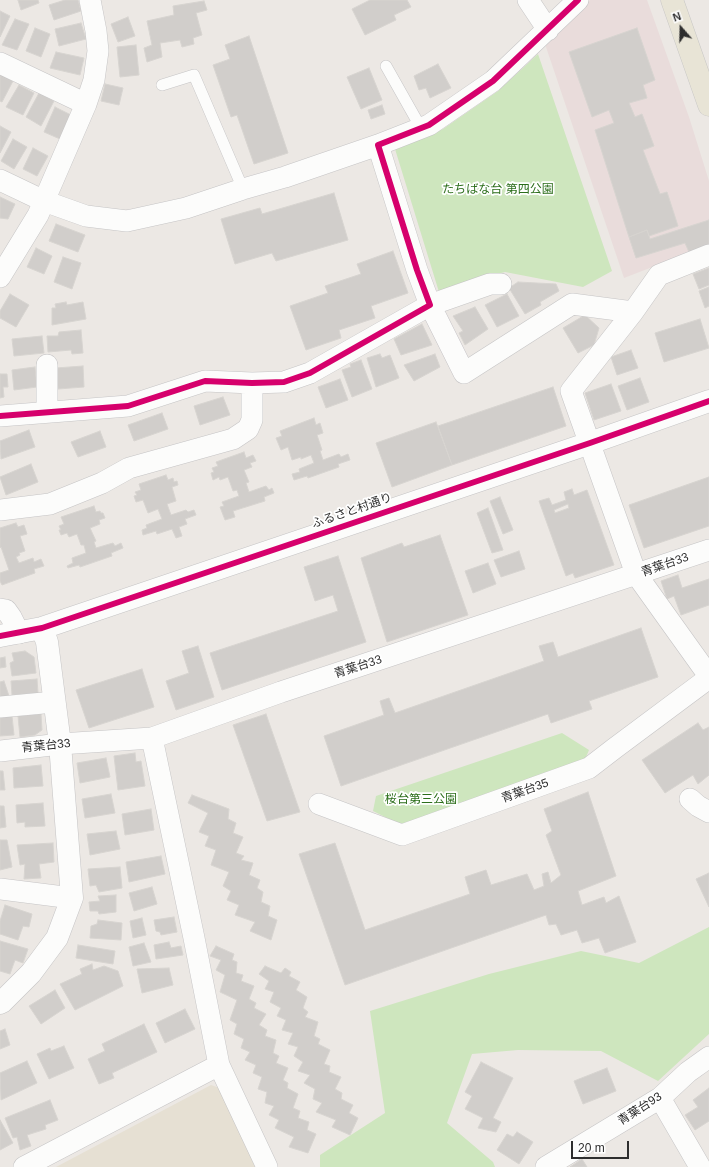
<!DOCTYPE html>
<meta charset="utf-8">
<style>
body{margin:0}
#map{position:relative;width:709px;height:1167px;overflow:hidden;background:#ece8e4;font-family:Arial,sans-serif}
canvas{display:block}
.north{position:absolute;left:661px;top:8px;width:40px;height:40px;-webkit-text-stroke:3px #fff;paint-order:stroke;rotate:340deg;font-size:11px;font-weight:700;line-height:16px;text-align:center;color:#2e2e2e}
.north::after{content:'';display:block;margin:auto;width:14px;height:18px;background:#2e2e2e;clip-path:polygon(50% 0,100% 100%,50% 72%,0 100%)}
.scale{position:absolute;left:571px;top:1141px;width:58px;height:18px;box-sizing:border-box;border:2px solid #2e2e2e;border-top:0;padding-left:5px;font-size:12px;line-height:14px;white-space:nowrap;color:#2e2e2e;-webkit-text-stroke:3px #fff;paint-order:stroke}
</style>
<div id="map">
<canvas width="709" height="1167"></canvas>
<div class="north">N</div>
<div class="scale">20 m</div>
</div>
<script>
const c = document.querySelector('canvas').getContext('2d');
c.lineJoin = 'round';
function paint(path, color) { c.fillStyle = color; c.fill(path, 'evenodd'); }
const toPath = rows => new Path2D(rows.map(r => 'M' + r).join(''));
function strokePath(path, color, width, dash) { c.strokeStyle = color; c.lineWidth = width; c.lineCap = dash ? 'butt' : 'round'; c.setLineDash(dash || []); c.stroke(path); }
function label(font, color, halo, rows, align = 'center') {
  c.font = font + ' Arial,"Noto Sans JP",sans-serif'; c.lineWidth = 3.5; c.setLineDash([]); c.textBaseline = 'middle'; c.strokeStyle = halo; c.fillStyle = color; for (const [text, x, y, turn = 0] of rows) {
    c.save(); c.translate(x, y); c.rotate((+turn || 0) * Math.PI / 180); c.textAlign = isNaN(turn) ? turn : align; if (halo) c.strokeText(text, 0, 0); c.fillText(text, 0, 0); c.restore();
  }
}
const education = toPath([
 [211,1085,220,1088,261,1167,56,1167]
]);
const medical = toPath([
 [590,0,647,0,689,117,709,181,709,245,624,278,545,44]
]);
const green = toPath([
 [538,54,612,271,583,287,505,272,455,285,439,292,395,149,443,129,498,91],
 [562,733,589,750,584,762,403,826,373,811,376,796],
 [709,927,709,1034,658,1081,601,1051,518,1050,472,1054,447,1123,493,1162,495,1167,320,1167,320,1155,385,1113,370,1011,489,974,581,951,639,963]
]);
const building = toPath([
 [18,0,38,0,39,3,21,10,18,0],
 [65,0,78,0,81,11,54,20,49,5,65,0],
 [370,0,407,0,411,7,394,15,396,20,365,35,352,9,370,0],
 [204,1,207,10,196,13,202,35,193,38,194,44,182,47,180,40,160,43,162,57,147,62,144,48,152,45,147,21,174,15,173,6,204,1],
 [0,11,10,16,0,37,0,11],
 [128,17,135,36,118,42,111,24,128,17],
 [15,19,29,24,17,50,2,45,15,19],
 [81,23,86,39,59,46,55,29,81,23],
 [35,28,50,34,41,57,26,51,35,28],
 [637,28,655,80,643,85,647,98,629,103,635,117,642,114,654,146,643,150,660,194,667,192,678,226,649,236,647,230,629,237,595,130,614,123,609,110,592,117,569,52,637,28],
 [249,36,288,153,254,164,237,115,231,117,213,65,230,59,225,45,249,36],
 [136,45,139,75,120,77,117,47,136,45],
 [56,52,84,58,80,75,50,68,56,52],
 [438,64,451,88,430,98,426,88,419,90,414,76,438,64],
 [369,68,382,100,361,109,347,77,369,68],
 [0,74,13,81,2,102,0,101,0,74],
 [105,84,123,88,119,105,101,101,105,84],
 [19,85,34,93,23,115,6,107,19,85],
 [39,93,54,101,41,126,26,117,39,93],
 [382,105,385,114,371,119,368,110,382,105],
 [55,107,71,115,60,139,44,132,55,107],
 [0,126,11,132,0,153,0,126],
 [13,139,27,147,14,169,1,161,13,139],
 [33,148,48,156,37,176,23,169,33,148],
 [334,193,348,240,276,261,272,253,235,264,221,219,260,208,262,214,334,193],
 [0,197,15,204,8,219,0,218,0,197],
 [709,220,709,245,689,252,685,243,636,258,629,237,647,230,650,239,709,220],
 [56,224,85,235,78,252,49,241,56,224],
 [36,248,52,256,44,274,27,267,36,248],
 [393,251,408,293,371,306,375,318,339,330,341,338,306,350,290,306,328,293,325,286,361,274,357,264,393,251],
 [63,257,81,263,72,289,54,282,63,257],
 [709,268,709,285,699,289,693,274,709,268],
 [518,282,556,284,559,291,540,302,541,305,525,314,509,288,518,282],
 [709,287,709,306,705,308,699,291,709,287],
 [10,294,29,305,16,327,0,318,0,311,10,294],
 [507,294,519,316,497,327,485,305,507,294],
 [66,302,67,305,83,302,86,319,52,325,52,308,56,308,55,304,66,302],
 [475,307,488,329,465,345,459,333,463,331,453,316,475,307],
 [585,315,599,328,594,345,578,353,563,328,585,315],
 [700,319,709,348,664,362,655,333,700,319],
 [422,324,432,345,401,355,394,339,422,324],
 [81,330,83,353,72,354,71,350,48,352,47,336,58,336,59,332,81,330],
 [42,336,44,353,14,356,12,339,42,336],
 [631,350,638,368,617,375,611,357,631,350],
 [380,354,382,358,390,355,399,378,376,387,367,358,380,354],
 [435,354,440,367,414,381,404,365,435,354],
 [361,360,372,389,352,397,342,370,351,367,350,364,361,360],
 [83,366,84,387,58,389,56,368,83,366],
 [35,367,37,387,14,390,12,370,35,367],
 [0,374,7,374,8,387,3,387,4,397,0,398,0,374],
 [640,378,649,402,627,410,618,386,640,378],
 [340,379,348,400,326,408,318,387,340,379],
 [611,384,621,411,594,420,585,393,611,384],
 [553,387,566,426,452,465,438,426,553,387],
 [223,397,230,415,200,425,194,406,223,397],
 [162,413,168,429,134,441,128,425,162,413],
 [314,418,316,425,320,423,323,433,317,435,322,450,320,451,323,460,339,454,341,457,348,454,350,460,338,464,339,467,308,478,307,476,294,480,292,474,300,472,299,469,314,463,311,455,301,459,301,457,292,460,288,447,281,450,276,438,282,436,280,431,314,418],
 [436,422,452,465,392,487,376,443,436,422],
 [29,430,35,447,1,459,0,441,29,430],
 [100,431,106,447,78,457,71,442,100,431],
 [244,452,246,458,253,455,256,461,250,463,252,467,244,470,249,482,246,483,249,492,266,486,269,490,272,488,274,493,264,497,265,501,233,511,235,517,225,520,220,507,224,506,222,502,239,496,237,490,233,491,228,477,220,480,219,477,213,480,211,473,214,472,212,468,218,466,216,462,244,452],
 [31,464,38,482,6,495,0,477,31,464],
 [166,475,168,480,173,478,174,482,177,481,178,485,172,487,176,501,167,504,171,515,186,510,188,512,194,510,196,515,185,519,187,524,179,527,182,536,176,538,172,529,157,534,156,531,143,535,142,530,147,528,146,525,162,519,158,509,148,513,143,500,136,502,134,496,137,495,135,492,141,490,139,484,166,475],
 [709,477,709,526,644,548,629,505,709,477],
 [572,489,574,495,587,490,614,565,575,578,573,573,566,576,539,501,549,498,552,505,566,500,564,492,572,489],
 [568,504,569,508,555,513,554,510,568,504],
 [500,497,513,530,503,534,490,501,500,497],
 [94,506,96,512,100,511,101,513,103,513,105,518,99,520,100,524,90,528,96,541,94,542,96,548,113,543,115,546,121,543,123,548,111,553,112,556,80,567,79,565,68,568,67,566,73,563,72,558,86,553,84,545,81,545,77,534,69,537,67,533,61,535,59,530,61,530,59,526,64,524,61,517,94,506],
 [488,508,503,550,492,553,477,513,488,508],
 [16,523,18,527,24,525,27,534,20,536,25,551,19,553,20,555,16,557,19,563,33,558,34,562,41,559,44,566,34,569,35,573,2,585,0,581,0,573,9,570,1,547,0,548,0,528,16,523],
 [440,535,468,615,387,642,361,558,402,543,404,547,440,535],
 [519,551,525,569,501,577,494,560,519,551],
 [338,556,366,642,222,690,210,653,338,611,333,595,315,601,304,567,338,556],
 [488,563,496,584,473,593,465,571,488,563],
 [678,575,682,588,709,579,709,605,681,615,674,596,667,599,661,581,678,575],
 [641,628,658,677,589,701,592,709,551,723,548,714,341,786,324,736,384,715,380,701,389,698,395,713,544,661,539,646,553,642,558,657,641,628],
 [198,646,214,697,176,710,166,681,189,673,182,651,198,646],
 [25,651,34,657,36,673,12,676,10,663,14,661,12,653,25,651],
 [5,657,6,667,0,668,0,658,5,657],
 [142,669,154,707,89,728,76,690,142,669],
 [37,679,38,693,12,695,11,681,37,679],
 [4,681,9,696,0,697,0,682,4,681],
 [41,714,42,730,35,735,20,737,18,716,41,714],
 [266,714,300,812,267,821,233,725,266,714],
 [12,716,14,735,0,736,0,717,12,716],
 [698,723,703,730,709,727,709,775,698,784,693,775,665,793,642,760,698,723],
 [135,753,136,762,141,761,145,786,118,790,114,756,135,753],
 [106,758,110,777,80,783,77,763,106,758],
 [41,765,43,786,14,788,13,768,41,765],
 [0,771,3,771,5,790,0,790,0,771],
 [588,792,616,876,578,891,582,905,604,897,606,903,619,896,636,942,605,953,599,938,582,943,577,930,561,935,556,924,549,925,546,915,345,985,299,854,335,843,365,930,470,894,465,877,486,870,491,885,527,874,534,890,544,886,542,874,548,872,551,883,561,875,546,835,552,831,544,809,588,792],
 [111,794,115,813,85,818,82,799,111,794],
 [192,795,229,809,228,819,236,823,233,833,243,837,236,853,244,856,241,860,253,863,249,875,260,880,257,888,263,892,261,902,270,906,268,916,277,920,271,940,250,931,255,922,235,915,239,905,227,900,231,891,223,886,229,872,211,865,216,850,205,846,209,836,199,832,208,813,188,803,192,795],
 [43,803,45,826,25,827,25,822,17,823,16,805,43,803],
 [0,806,4,806,6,827,0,828,0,806],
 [151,809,154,830,125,835,122,814,151,809],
 [116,831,120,849,90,855,87,834,116,831],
 [0,840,7,840,12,867,0,870,0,840],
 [53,843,54,862,39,864,41,878,24,879,25,864,20,865,17,845,53,843],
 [161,856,165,874,129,882,126,862,161,856],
 [120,867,122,888,99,892,96,885,90,886,88,869,120,867],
 [709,873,709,907,696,879,709,873],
 [152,887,157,904,134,911,129,893,152,887],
 [116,895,116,912,99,914,98,911,90,911,89,902,100,901,98,896,116,895],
 [5,905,32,914,29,927,23,926,18,940,0,934,0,921,5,905],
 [174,917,177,932,161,935,160,932,156,931,154,920,174,917],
 [142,918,146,935,133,938,130,921,142,918],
 [98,920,122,923,121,940,90,938,91,926,97,924,98,920],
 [0,941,28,949,23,963,15,960,10,974,0,971,0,941],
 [169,942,171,948,181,946,183,955,156,959,154,945,169,942],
 [144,943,151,962,133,966,129,947,144,943],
 [78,945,115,951,113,964,76,958,78,945],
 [216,946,234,954,232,960,237,962,236,973,243,975,241,981,254,986,249,999,256,1003,254,1008,266,1014,259,1025,267,1030,265,1036,276,1040,273,1053,279,1056,276,1063,288,1068,283,1080,288,1083,287,1088,298,1094,293,1108,300,1111,298,1118,309,1122,307,1130,316,1134,308,1153,289,1147,294,1137,275,1128,279,1120,269,1115,274,1106,265,1103,267,1092,258,1089,262,1077,253,1073,256,1065,245,1060,250,1052,241,1048,244,1039,234,1034,237,1024,230,1020,237,1000,220,992,225,975,216,970,221,960,210,956,216,946],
 [92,964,93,970,104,966,118,971,123,986,75,1010,60,984,82,974,80,969,92,964],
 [265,966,281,973,285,968,291,972,289,976,300,982,296,990,307,997,303,1008,308,1012,305,1017,318,1022,314,1036,320,1039,318,1044,330,1050,324,1064,330,1066,329,1072,341,1077,335,1089,342,1093,341,1099,353,1105,349,1113,358,1118,350,1135,332,1127,336,1120,316,1112,322,1103,313,1099,315,1089,304,1083,310,1075,298,1071,303,1062,294,1056,298,1047,288,1044,293,1033,282,1030,286,1020,277,1016,281,1008,270,1002,274,992,265,989,269,981,259,974,265,966],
 [169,968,173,985,142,993,137,969,169,968],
 [55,990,65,1008,41,1024,29,1006,55,990],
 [185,1009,195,1029,165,1043,156,1023,185,1009],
 [144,1024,157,1052,112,1073,114,1078,99,1084,88,1059,105,1051,102,1044,144,1024],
 [5,1029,10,1045,0,1049,0,1031,5,1029],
 [64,1046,74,1068,49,1079,37,1054,50,1048,51,1051,64,1046],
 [27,1061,37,1083,1,1100,0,1073,27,1061],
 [481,1062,513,1078,493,1118,501,1122,496,1132,478,1128,483,1118,465,1109,472,1096,465,1092,481,1062],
 [607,1068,616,1091,583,1104,574,1081,607,1068],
 [709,1088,709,1121,695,1130,685,1115,698,1107,693,1100,709,1088],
 [50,1100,58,1120,45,1125,46,1129,27,1135,31,1146,20,1150,17,1137,13,1138,5,1118,50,1100],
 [0,1120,13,1143,0,1150,0,1120],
 [517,1132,533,1142,519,1164,497,1150,507,1134,513,1137,517,1132],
 [582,1159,587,1167,570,1167,582,1159]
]);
const lane = toPath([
 [386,66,421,128],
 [162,85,194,75,243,189]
]);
const street = toPath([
 [528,0,548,30],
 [0,63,86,104],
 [0,180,44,201,86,216,127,221,186,208,243,189,285,177,378,145],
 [0,277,38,215,86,104,94,80,98,51,96,31,90,0],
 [501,284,490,284,430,305,464,373,572,304,633,312,659,275,709,255],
 [633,312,571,391,636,574,709,676],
 [47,365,47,412],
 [0,416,128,406,205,381,252,383,284,382,310,373,430,305,417,270,378,145,429,125,493,81,578,0],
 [0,510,50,504,102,483,129,468,233,439,248,429,252,420,252,383],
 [0,609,6,610,11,617,19,633],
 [0,707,54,702],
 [152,738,194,938,219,1065,267,1167],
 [0,751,60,744,152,738,281,692,709,550],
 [690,799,698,806,709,812],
 [319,804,402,835,589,768,615,748,709,678],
 [0,889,72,898],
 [660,1098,700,1167],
 [24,1167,219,1065],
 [546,1167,660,1098,688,1072,709,1057]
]);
const secondary = toPath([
 [0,636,42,628,590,443,709,401],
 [0,1003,2,1002,31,973,57,938,72,898,60,744,47,642,42,628]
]);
const primary = toPath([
 [672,0,709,105]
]);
const cycleway = toPath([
 [0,416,128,406,205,381,252,383,284,382,310,373,430,305,417,270,378,145,429,125,493,81,578,0],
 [0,636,42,628,590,443,709,401]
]);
const parkNames = [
 ["たちばな台 第四公園",498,190],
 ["桜台第三公園",421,800]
];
const streetNames = [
 ["ふるさと村通り",352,511,-19],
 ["青葉台33",665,565,-19],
 ["青葉台33",358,667,-18],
 ["青葉台33",46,746,-6],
 ["青葉台35",525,791,-20],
 ["青葉台93",640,1109,-33]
];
paint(education, '#e6e0d3');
paint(medical, '#e9dcdb');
paint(green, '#cee6be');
paint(building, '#d1cecb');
strokePath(building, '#d7d4d0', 1);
strokePath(lane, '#c5c4c5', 12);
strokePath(street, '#c5c4c5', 22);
strokePath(secondary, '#c5c4c5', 23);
strokePath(primary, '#c6c5c4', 23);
strokePath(lane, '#fcfcfb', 11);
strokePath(street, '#fcfcfb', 21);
strokePath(secondary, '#fcfcfb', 22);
strokePath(primary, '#e8e4d6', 22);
strokePath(cycleway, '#d6006c', 6);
label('12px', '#2c6e1b', '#fff', parkNames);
label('12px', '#2e2e2e', '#fff', streetNames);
</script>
